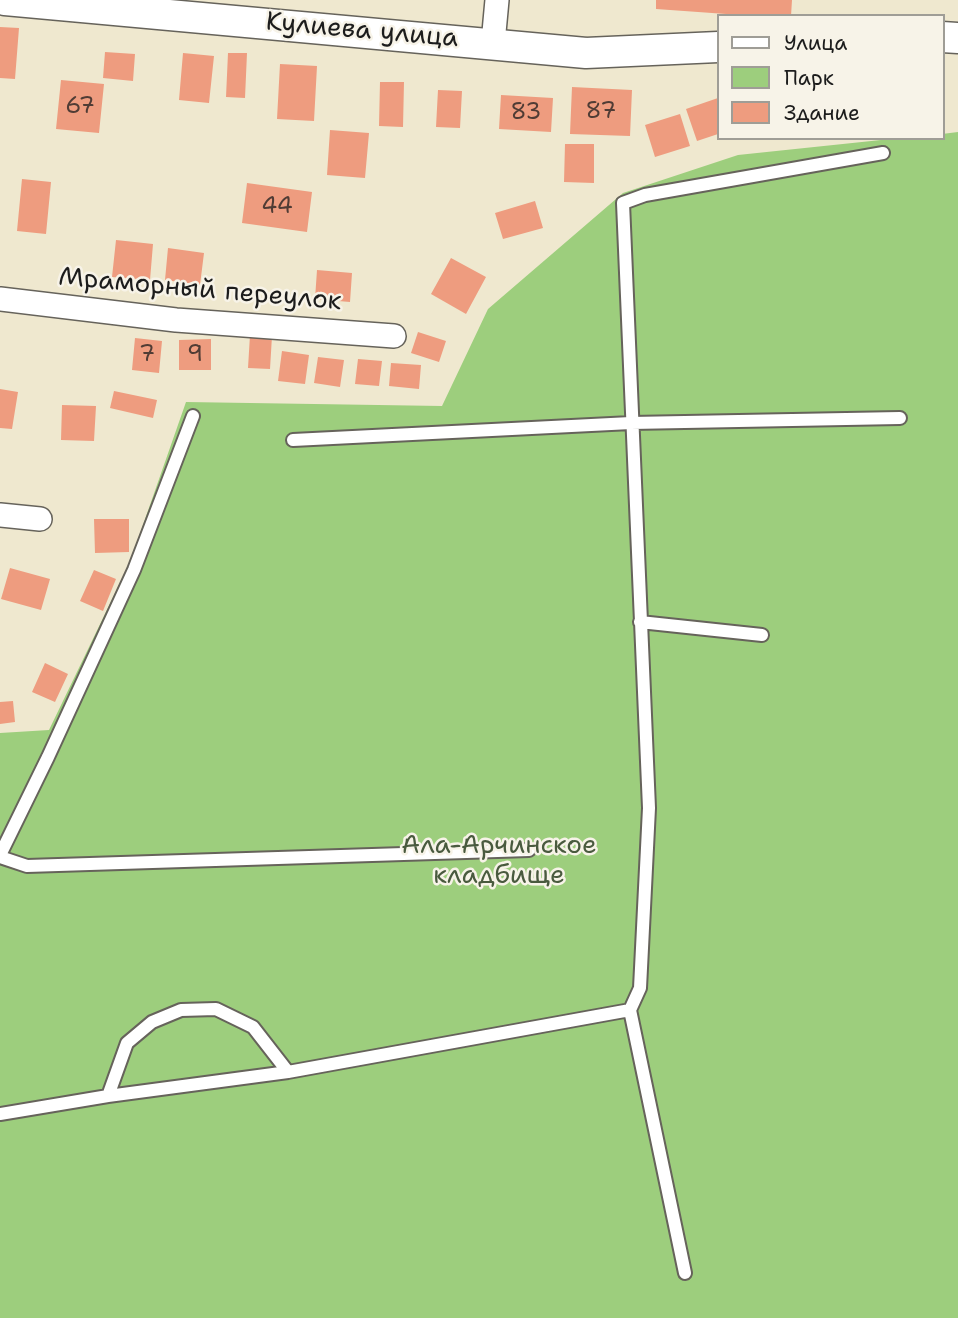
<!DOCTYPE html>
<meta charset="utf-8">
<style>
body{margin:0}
#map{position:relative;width:958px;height:1318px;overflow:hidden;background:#efe8cf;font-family:"Shantell Sans",sans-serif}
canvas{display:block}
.legend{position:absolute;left:717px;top:14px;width:228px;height:126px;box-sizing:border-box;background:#f7f3e8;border:2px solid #9f9d96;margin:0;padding:9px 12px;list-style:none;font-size:21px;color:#1c1c1c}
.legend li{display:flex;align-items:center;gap:14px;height:35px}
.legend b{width:35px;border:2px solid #9f9d96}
</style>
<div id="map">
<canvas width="958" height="1318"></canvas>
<ul class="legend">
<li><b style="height:9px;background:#fff"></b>Улица</li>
<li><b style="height:19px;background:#9dce7d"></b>Парк</li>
<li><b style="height:19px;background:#ee9c7f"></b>Здание</li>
</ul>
</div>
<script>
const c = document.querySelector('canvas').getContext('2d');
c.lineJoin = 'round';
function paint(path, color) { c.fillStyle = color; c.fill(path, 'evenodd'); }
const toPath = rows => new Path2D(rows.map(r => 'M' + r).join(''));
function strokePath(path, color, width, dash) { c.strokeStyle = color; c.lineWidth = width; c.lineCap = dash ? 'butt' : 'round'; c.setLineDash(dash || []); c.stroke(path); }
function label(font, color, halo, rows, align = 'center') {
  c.font = font + ' "Shantell Sans",sans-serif'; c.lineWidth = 5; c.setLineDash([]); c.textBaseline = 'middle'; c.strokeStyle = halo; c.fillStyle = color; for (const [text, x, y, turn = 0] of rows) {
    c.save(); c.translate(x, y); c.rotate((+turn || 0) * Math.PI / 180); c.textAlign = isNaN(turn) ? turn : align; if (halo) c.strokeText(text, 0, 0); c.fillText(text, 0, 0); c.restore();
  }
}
const green = toPath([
 [958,132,958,1318,0,1318,0,733,49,730,130,562,186,402,442,406,488,309,623,193,738,155,900,138,942,138,942,134]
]);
const building = toPath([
 [656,0,792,0,791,16,754,16,656,9],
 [0,27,19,28,15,79,0,78],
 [105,52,135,54,133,81,103,78],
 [183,53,214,56,209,103,179,100],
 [228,53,247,53,245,98,226,97],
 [280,64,317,66,314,121,277,119],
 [61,80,104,84,99,133,56,129],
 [380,82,404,82,403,127,379,126],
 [572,87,632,90,630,136,570,134],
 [438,90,462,91,460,128,436,127],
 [501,95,553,98,551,132,499,129],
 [718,98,718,134,697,141,686,109],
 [680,114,690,146,655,157,645,125],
 [330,130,369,133,365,178,327,175],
 [565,144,594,144,594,183,564,182],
 [22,179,51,182,46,234,17,231],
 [247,183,312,192,307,232,242,223],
 [535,201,543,228,503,239,495,213],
 [116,240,153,244,150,280,112,277],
 [168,248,204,253,200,285,165,280],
 [451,258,486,277,466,314,431,294],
 [317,270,352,273,350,302,315,299],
 [418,332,446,341,439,362,411,353],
 [250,335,272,336,270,369,248,368],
 [135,338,162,341,159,373,132,370],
 [211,339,211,370,179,370,179,340],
 [282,351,309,355,305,384,278,381],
 [318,357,344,360,340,387,314,383],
 [358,359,382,361,379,386,355,384],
 [391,363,421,365,419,389,389,386],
 [0,389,18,392,12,429,0,428],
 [114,391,157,400,153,418,110,408],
 [62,405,96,406,94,441,61,440],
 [94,519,129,519,129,552,95,553],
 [10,568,50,579,41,610,1,599],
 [94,570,116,579,103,611,80,601],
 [45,663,68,674,55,702,32,692],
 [13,701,15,722,0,724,0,702]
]);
const service = toPath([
 [293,440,631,423,900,418],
 [640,622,762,635],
 [0,855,48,757,134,570,193,416],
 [0,857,27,866,529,850],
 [630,1010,685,1273],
 [108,1096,127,1043,152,1022,181,1010,216,1009,253,1027,288,1072],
 [0,1114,108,1096,288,1072,630,1010,640,988,649,808,623,203,645,195,883,153]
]);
const minor = toPath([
 [493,43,497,0],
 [0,299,176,320,394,336],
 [0,515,40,519]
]);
const tertiary = toPath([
 [5,0,586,53,718,47],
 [942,37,958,38]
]);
const numberNames = [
 ["67",80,107],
 ["87",601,112],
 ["83",526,113],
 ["44",277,207],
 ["7",147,355],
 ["9",195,355]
];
const streetNames = [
 ["Кулиева улица",362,31,5],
 ["Мраморный переулок",200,290,5]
];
const parkNames = [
 ["Ала-Арчинское",499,846],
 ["кладбище",499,876]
];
paint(green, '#9dce7d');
paint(building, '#ee9c7f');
strokePath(service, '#66635b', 16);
strokePath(minor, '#66635b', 26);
strokePath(tertiary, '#66635b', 33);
strokePath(service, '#fff', 12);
strokePath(minor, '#fff', 23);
strokePath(tertiary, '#fff', 30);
label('23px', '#503c35', null, numberNames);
label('26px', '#1c1c1c', '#f7f3e8', streetNames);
label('26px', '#495a3e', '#f7f3e8', parkNames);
</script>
